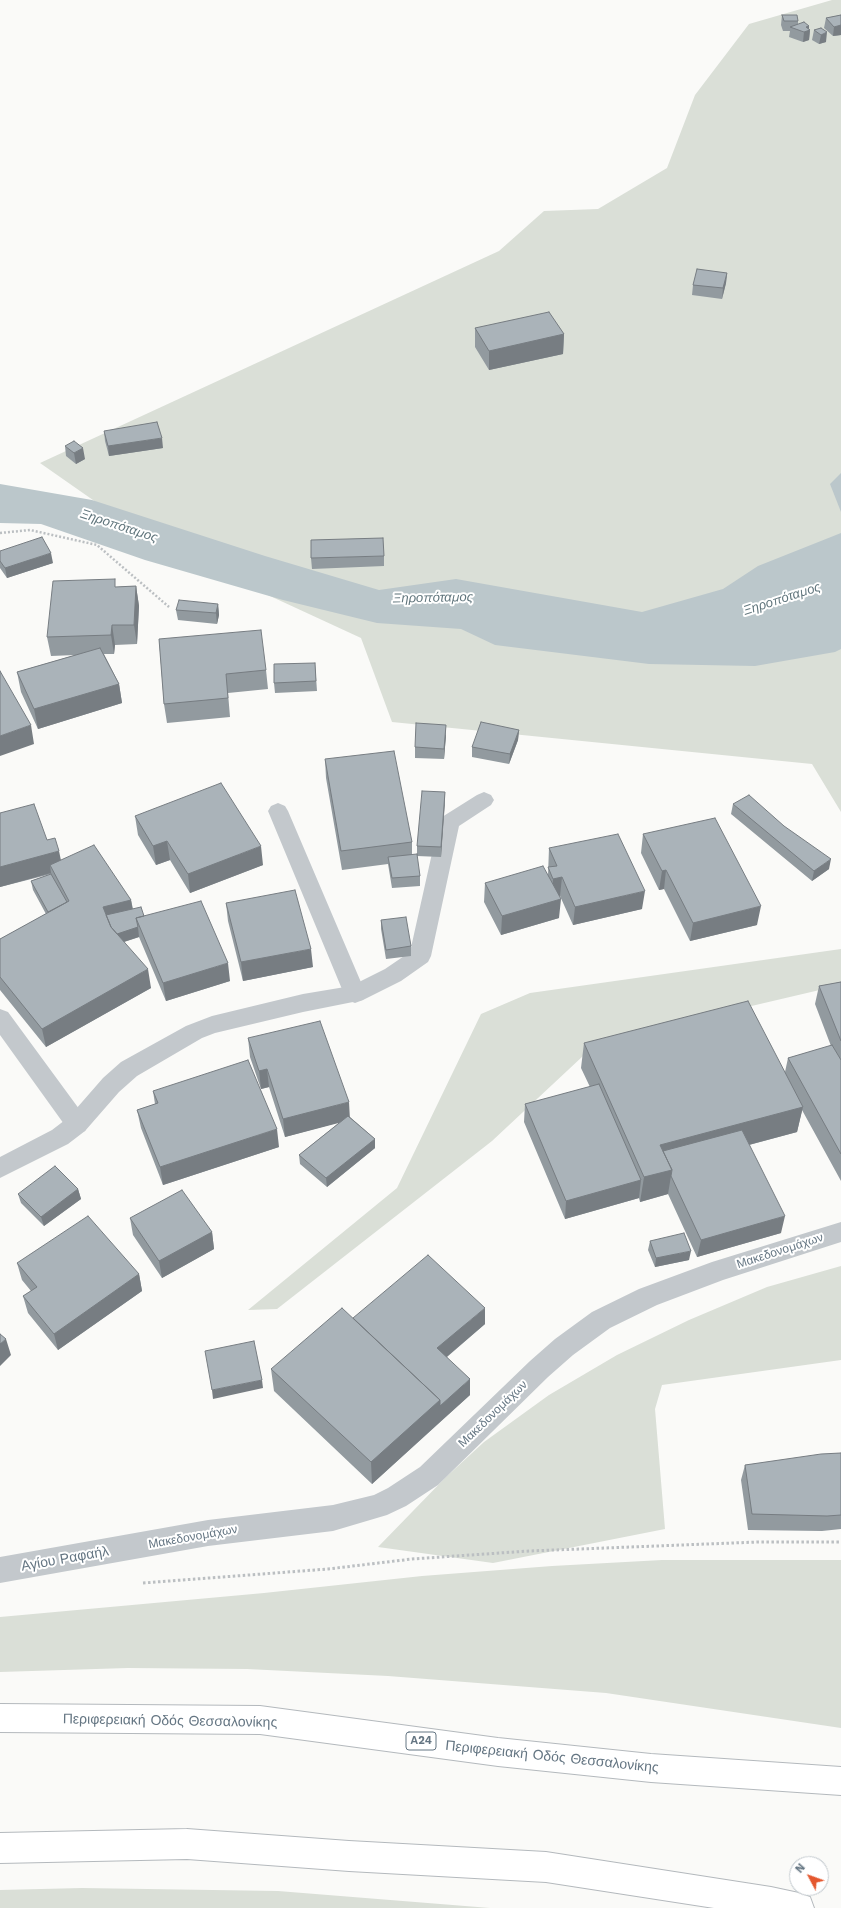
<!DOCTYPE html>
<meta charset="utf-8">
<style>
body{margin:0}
#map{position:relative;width:841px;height:1908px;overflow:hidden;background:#fafaf8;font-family:"Work Sans",sans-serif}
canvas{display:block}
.north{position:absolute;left:789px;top:1856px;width:40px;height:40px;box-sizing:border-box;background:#fff;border:1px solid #c1c8cd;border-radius:50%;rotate:311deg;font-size:11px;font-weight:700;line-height:16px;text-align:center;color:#657683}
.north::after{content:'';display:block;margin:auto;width:14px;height:18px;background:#e4572e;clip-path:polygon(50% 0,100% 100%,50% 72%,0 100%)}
</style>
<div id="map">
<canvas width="841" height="1908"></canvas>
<div class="north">N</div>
</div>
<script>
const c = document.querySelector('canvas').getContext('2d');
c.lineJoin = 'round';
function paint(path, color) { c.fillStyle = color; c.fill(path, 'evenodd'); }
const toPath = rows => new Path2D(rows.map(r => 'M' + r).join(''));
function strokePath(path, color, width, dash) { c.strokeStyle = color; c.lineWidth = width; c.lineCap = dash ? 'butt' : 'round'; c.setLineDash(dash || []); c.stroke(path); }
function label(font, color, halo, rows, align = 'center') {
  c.font = font + ' "Work Sans",sans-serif'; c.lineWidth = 4; c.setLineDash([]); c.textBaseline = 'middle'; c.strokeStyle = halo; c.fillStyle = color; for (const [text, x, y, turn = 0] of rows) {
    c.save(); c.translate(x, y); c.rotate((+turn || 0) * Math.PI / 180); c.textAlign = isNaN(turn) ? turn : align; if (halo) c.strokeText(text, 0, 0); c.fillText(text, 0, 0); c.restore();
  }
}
const green = toPath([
 [832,0,841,0,841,812,812,764,392,722,361,638,153,542,40,463,499,251,544,211,598,209,667,168,695,95,749,24],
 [841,949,841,985,598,1042,492,1141,277,1309,248,1310,397,1188,481,1014,530,993],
 [841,1266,841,1360,662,1385,655,1409,665,1529,493,1563,378,1547,446,1477,484,1442,549,1395,617,1355,689,1320,767,1287],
 [662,1560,841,1560,841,1728,606,1693,388,1676,247,1669,128,1668,0,1672,0,1617,264,1593,422,1576,552,1566],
 [82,1888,278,1891,490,1908,0,1908,0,1890]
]);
const water = toPath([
 [841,473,841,512,830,484],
 [0,484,92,500,265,556,379,590,456,579,642,612,723,589,758,566,841,533,841,649,835,652,755,666,649,664,495,645,461,629,377,623,283,600,145,560,41,524,0,523]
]);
const pathFar1 = toPath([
 [0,533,30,530,97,545,169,607]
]);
const path = toPath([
 [143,1583,328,1569,412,1559,529,1551,758,1542,841,1542]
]);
const lane = toPath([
 [278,803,285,806,288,811,366,994,363,1000,355,1003,347,1000,344,994,268,811,271,806,278,803],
 [0,1009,8,1012,85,1117,89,1124,85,1131,77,1134,69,1131,0,1035,0,1009]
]);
const street = toPath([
 [484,792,491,795,494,800,491,805,459,826,431,956,428,962,401,981,363,1000,303,1012,215,1033,202,1038,137,1076,119,1092,85,1131,68,1144,0,1178,0,1157,52,1130,69,1117,103,1078,121,1062,186,1026,212,1016,303,994,351,986,385,969,410,952,439,822,442,817,477,795,484,792],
 [841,1222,841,1242,723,1280,657,1305,610,1328,573,1355,548,1377,438,1485,406,1506,387,1515,333,1531,208,1546,0,1583,0,1557,208,1520,333,1505,374,1495,388,1488,420,1467,530,1361,555,1339,592,1312,639,1289,712,1262,841,1222]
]);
const highway = toPath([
 [0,1704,260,1706,498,1738,651,1754,841,1767,841,1795,651,1782,498,1766,260,1734,0,1732,0,1704],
 [187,1829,349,1841,546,1852,771,1887,799,1893,810,1897,814,1908,714,1908,546,1882,349,1871,187,1859,0,1863,0,1833,187,1829]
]);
const wall = toPath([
 [782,15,798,21,798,24,809,26,809,29,810,30,809,40,803,42,789,37,790,31,783,31,781,25],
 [841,15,841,35,833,36,824,28,826,18],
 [821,28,826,42,819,44,812,40,814,30],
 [727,273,726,283,722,299,692,295,693,285],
 [475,328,564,334,563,354,489,370,475,347],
 [104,431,163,448,109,456,105,441],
 [65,446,85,459,76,464,66,456],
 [0,551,53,563,7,578,0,568],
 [384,556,384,566,312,569,311,558],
 [136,586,139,606,137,644,115,645,114,654,104,654,119,684,122,703,38,729,21,692,17,672,75,655,51,656,47,637,116,587],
 [218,604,219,615,217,624,178,620,176,610],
 [159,639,266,670,268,689,228,693,230,717,167,723,164,704],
 [315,663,317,691,275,693,274,683],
 [519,730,518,740,509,764,472,757,472,747],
 [446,735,444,759,415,758,415,747],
 [325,759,412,842,412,855,420,876,420,886,392,888,388,864,342,870,326,778],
 [445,792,441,857,417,856,417,846],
 [733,804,829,869,812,881,731,814],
 [0,813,61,860,131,900,133,909,144,916,230,981,166,1001,139,937,124,942,151,988,46,1047,0,990,0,939,46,914,33,890,31,881,51,874,0,887],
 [135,816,263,865,190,893,170,860,156,865,138,835],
 [643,834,757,925,690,941,664,889,659,890,641,853],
 [549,848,642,909,573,925,560,896,559,896,559,918,501,935,484,902,485,883,548,875],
 [226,903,313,967,243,981,228,921],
 [381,920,411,946,411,956,386,959,381,929],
 [841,982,841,1181,802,1110,797,1132,749,1145,781,1233,697,1257,668,1194,640,1202,639,1198,565,1219,524,1122,525,1104,590,1087,581,1068,584,1043,785,1072,788,1058,831,1046,815,1004,819,986],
 [248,1038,350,1117,375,1139,375,1148,327,1187,300,1164,299,1155,340,1122,285,1137,269,1087,261,1089,250,1057],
 [153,1091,279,1147,163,1185,141,1128,137,1110,155,1104],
 [78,1189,81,1199,44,1226,21,1203,18,1194],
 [130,1218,212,1232,214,1249,162,1278,133,1235],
 [650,1241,689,1260,655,1267,648,1250],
 [17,1263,139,1274,142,1291,58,1350,28,1313,23,1296,31,1291,22,1280],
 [353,1318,485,1324,447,1357,470,1395,372,1484,274,1391,271,1369],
 [841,1453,841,1529,822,1531,748,1530,741,1480,745,1465]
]);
const shadedWall = toPath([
 [841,25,841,35,833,36,834,27],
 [809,26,809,31,810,30,809,40,803,42,804,32,806,27],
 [827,32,826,42,819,44,821,35],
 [727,273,726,283,722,299,723,288],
 [564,334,563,354,489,370,489,351],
 [162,438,163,448,109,456,108,446],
 [83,448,85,459,76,464,74,453],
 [51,553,53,563,7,578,5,568],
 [136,586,139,606,137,644,134,625],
 [218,604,219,615,217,624,216,613],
 [112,625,115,645,114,654,111,635],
 [119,684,122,703,38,729,34,709],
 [31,725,34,744,0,756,0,736],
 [446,725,446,735,444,759,444,749],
 [519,730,518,740,509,764,510,754],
 [445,792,445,802,441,857,441,847],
 [167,841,170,860,156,865,153,846],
 [261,846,263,865,190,893,188,874],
 [59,851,63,870,50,865,51,873,0,887,0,867],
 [831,859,829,869,812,881,814,871],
 [666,870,664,889,659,890,662,871],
 [562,877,560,896,552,898,553,879],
 [645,891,642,909,573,925,575,907],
 [561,899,559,918,501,935,502,916],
 [131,900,134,918,108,925,103,907],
 [761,906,757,925,690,941,693,923],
 [138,927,139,937,114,945,112,935],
 [311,949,313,967,243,981,241,962],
 [228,963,230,981,166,1001,163,983],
 [148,969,151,988,46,1047,42,1029],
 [267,1069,269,1087,261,1089,259,1071],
 [349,1102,350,1120,285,1137,283,1119],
 [803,1107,797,1132,666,1167,660,1145],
 [277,1129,279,1147,163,1185,160,1167],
 [375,1139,375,1148,327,1187,326,1178],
 [672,1170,668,1194,640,1202,644,1177],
 [641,1180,639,1198,565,1219,566,1201],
 [78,1189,81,1199,44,1226,41,1217],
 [785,1216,781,1233,697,1257,701,1240],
 [212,1232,214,1249,162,1278,159,1261],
 [691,1251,689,1260,655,1267,656,1258],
 [139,1274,142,1291,58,1350,54,1334],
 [485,1308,485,1324,437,1365,437,1348],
 [6,1339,11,1355,0,1366,0,1344],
 [470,1379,470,1395,440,1422,440,1406],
 [262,1380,263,1388,213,1399,212,1390],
 [440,1400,440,1422,372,1484,371,1462]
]);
const building = toPath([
 [782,15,797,15,798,21,784,21,782,15],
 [841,15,841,25,834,27,826,18,841,15],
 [804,22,809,26,806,27,810,30,804,32,790,27,804,22],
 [821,28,827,32,821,35,814,30,821,28],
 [697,269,727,273,723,288,693,285,697,269],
 [549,312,564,334,489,351,475,328,549,312],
 [157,422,162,438,108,446,104,431,157,422],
 [74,441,83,448,74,453,65,446,74,441],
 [42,537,51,553,5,568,0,561,0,551,42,537],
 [383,538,384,556,311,558,311,540,383,538],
 [115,579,115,587,136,586,134,625,112,625,111,635,47,637,53,581,115,579],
 [179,600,218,604,216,613,176,610,179,600],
 [261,630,266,670,226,674,228,698,164,704,159,639,261,630],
 [100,648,119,684,34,709,17,672,100,648],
 [315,663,316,681,274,683,274,664,315,663],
 [0,671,31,725,0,736,0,671],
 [481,722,519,730,510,754,472,747,481,722],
 [416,723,446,725,444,749,415,747,416,723],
 [394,751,412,842,341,851,325,759,394,751],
 [221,783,261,846,188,874,167,841,153,846,135,816,221,783],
 [422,791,445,792,441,847,417,846,422,791],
 [749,795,784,826,831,859,814,871,733,804,749,795],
 [34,804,47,840,55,838,59,851,0,867,0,813,34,804],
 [715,818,761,906,693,923,666,870,662,871,643,834,715,818],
 [618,834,645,891,575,907,562,877,553,879,548,867,557,866,549,848,618,834],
 [94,845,131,900,103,907,111,927,148,969,42,1029,0,977,0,939,69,901,50,865,94,845],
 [417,854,420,876,392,878,388,857,417,854],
 [543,866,561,899,502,916,485,883,543,866],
 [51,874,67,902,48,912,31,881,51,874],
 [295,890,311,949,241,962,226,903,295,890],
 [201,901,228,963,163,983,136,918,201,901],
 [141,907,144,916,136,918,138,927,117,934,111,927,106,915,141,907],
 [406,917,411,946,386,950,381,920,406,917],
 [841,982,841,1041,819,986,841,982],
 [748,1001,803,1107,660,1145,672,1170,644,1177,584,1043,748,1001],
 [320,1021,349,1102,283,1119,267,1069,259,1071,248,1038,320,1021],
 [832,1045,841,1060,841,1154,788,1058,832,1045],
 [248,1060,277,1129,160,1167,137,1110,158,1103,153,1091,248,1060],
 [599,1084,641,1180,566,1201,525,1104,599,1084],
 [348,1116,375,1139,326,1178,299,1155,348,1116],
 [742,1130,785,1216,701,1240,671,1176,672,1170,663,1151,742,1130],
 [55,1166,78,1189,41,1217,18,1194,55,1166],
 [182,1190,212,1232,159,1261,130,1218,182,1190],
 [88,1216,139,1274,54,1334,23,1296,37,1287,17,1263,88,1216],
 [684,1233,691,1251,656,1258,650,1241,684,1233],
 [428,1255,485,1308,437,1348,470,1379,440,1406,440,1400,353,1318,428,1255],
 [342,1308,440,1400,371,1462,271,1369,342,1308],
 [0,1334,6,1339,0,1344,0,1334],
 [254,1341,262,1380,212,1390,205,1351,254,1341],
 [841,1453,841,1515,827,1516,752,1514,745,1465,821,1454,841,1453]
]);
const shields = [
 [421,1741,30]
];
const shieldNames = [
 ["Α24",421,1741]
];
const streetNames = [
 ["Μακεδονομάχων",780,1251,-18],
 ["Μακεδονομάχων",493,1414,-44],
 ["Μακεδονομάχων",193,1537,-10]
];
const waterNames = [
 ["Ξηροπόταμος",119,526,18],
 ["Ξηροπόταμος",433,598,-1],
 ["Ξηροπόταμος",782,599,-18]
];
const nearStreetnames = [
 ["Αγίου Ραφαήλ",65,1559,-10],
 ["Περιφερειακή Οδός Θεσσαλονίκης",170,1721,1],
 ["Περιφερειακή Οδός Θεσσαλονίκης",552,1757,6]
];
paint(green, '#dadfd7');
paint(water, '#bbc7cb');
strokePath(highway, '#b4b9bd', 2);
strokePath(pathFar1, '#bbbfc2', 2.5, [2, 2]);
strokePath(path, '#bbbfc2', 3, [2.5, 2.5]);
paint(lane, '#c3c8cc');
paint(street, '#c3c8cc');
paint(highway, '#fff');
paint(wall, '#929a9f');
paint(shadedWall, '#777d82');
paint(building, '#aab3b9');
strokePath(building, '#777d82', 1);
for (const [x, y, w] of shields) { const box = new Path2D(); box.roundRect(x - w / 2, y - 9, w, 18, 3); c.fillStyle = '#fff'; c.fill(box); strokePath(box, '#657683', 1); }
label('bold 11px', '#657683', null, shieldNames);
label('12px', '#657683', '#fff', streetNames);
label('italic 13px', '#60757c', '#fff', waterNames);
label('14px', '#657683', '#fff', nearStreetnames);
</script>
